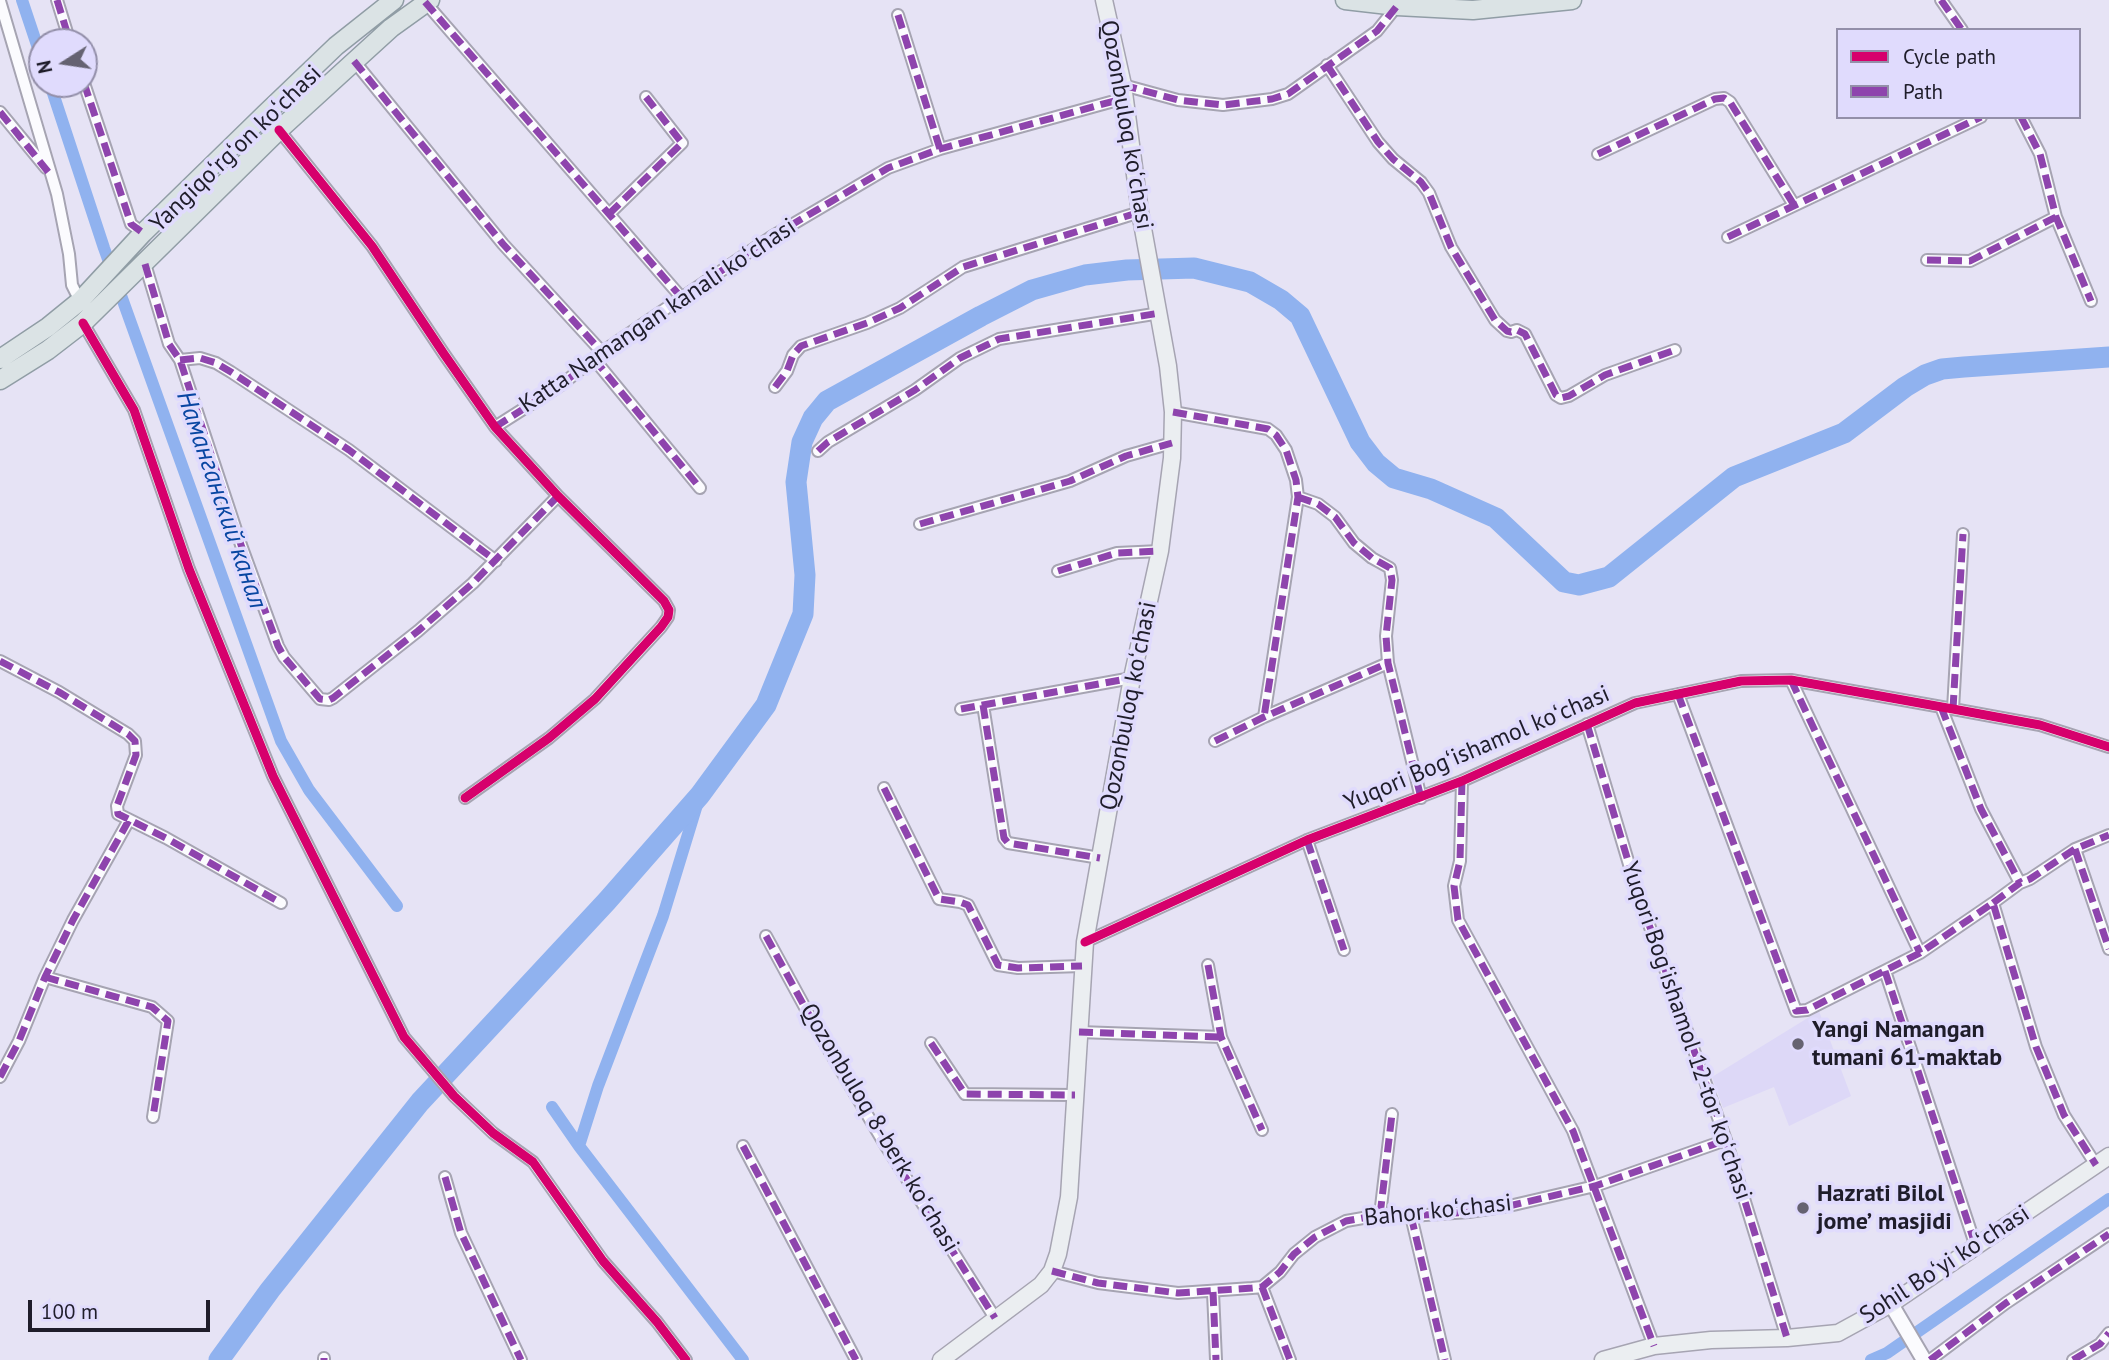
<!DOCTYPE html>
<meta charset="utf-8">
<style>
body{margin:0}
#map{position:relative;width:2109px;height:1360px;overflow:hidden;background:#e6e3f5;font-family:"PT Sans",sans-serif}
canvas{display:block}
.legend{position:absolute;left:1836px;top:28px;width:245px;height:91px;box-sizing:border-box;background:#e0dbfd;border:2px solid #938fa9;margin:0;padding:9px 12px;list-style:none;font-size:21px;color:#1f1d2a}
.legend li{display:flex;align-items:center;gap:14px;height:35px}
.legend b{width:35px;border:2px solid #938fa9}
.north{position:absolute;left:28px;top:28px;width:70px;height:70px;box-sizing:border-box;background:#e0dbfd;border:2px solid #938fa9;border-radius:50%;rotate:258deg;font-size:19px;font-weight:700;line-height:28px;text-align:center;color:#1f1d2a}
.north::after{content:'';display:block;margin:auto;width:24px;height:32px;background:#656271;clip-path:polygon(50% 0,100% 100%,50% 72%,0 100%)}
.scale{position:absolute;left:28px;top:1300px;width:182px;height:32px;box-sizing:border-box;border:4px solid #1f1d2a;border-top:0;padding-left:9px;font-size:21px;line-height:24px;white-space:nowrap;color:#1f1d2a;-webkit-text-stroke:5px #e0dbfd;paint-order:stroke}
</style>
<div id="map">
<canvas width="2109" height="1360"></canvas>
<ul class="legend">
<li><b style="height:9px;background:#d6006c"></b>Cycle path</li>
<li><b style="height:9px;background:#8e44ad"></b>Path</li>
</ul>
<div class="north">N</div>
<div class="scale">100 m</div>
</div>
<script>
const c = document.querySelector('canvas').getContext('2d');
c.lineJoin = 'round';
function paint(path, color) { c.fillStyle = color; c.fill(path, 'evenodd'); }
const toPath = rows => new Path2D(rows.map(r => 'M' + r).join(''));
function strokePath(path, color, width, dash) { c.strokeStyle = color; c.lineWidth = width; c.lineCap = dash ? 'butt' : 'round'; c.setLineDash(dash || []); c.stroke(path); }
function label(font, color, halo, rows, align = 'center') {
  c.font = font + ' "PT Sans",sans-serif'; c.lineWidth = 7; c.setLineDash([]); c.textBaseline = 'middle'; c.strokeStyle = halo; c.fillStyle = color; for (const [text, x, y, turn = 0] of rows) {
    c.save(); c.translate(x, y); c.rotate((+turn || 0) * Math.PI / 180); c.textAlign = isNaN(turn) ? turn : align; if (halo) c.strokeText(text, 0, 0); c.fillText(text, 0, 0); c.restore();
  }
}
const built = toPath([
 [1819,1011,1851,1096,1789,1126,1774,1087,1723,1108,1712,1077]
]);
const canal = toPath([
 [22,0,42,60],
 [50,84,104,248,281,741,309,790,397,906],
 [552,1107,579,1146,743,1360],
 [579,1146,598,1086,663,916,700,795],
 [1871,1360,1887,1353,2109,1199]
]);
const river = toPath([
 [219,1360,270,1290,420,1102,607,901,700,795,766,705,803,614,805,575,796,482,802,442,813,418,827,401,981,316,1032,290,1085,275,1127,270,1194,268,1250,282,1281,300,1300,316,1360,442,1376,463,1394,478,1431,489,1496,518,1564,582,1579,585,1609,577,1734,477,1844,433,1905,387,1925,375,1942,369,1964,367,2109,357]
]);
const minor = toPath([
 [57,0,70,42],
 [1941,0,1962,30],
 [0,1,57,194,69,254,72,285,80,301],
 [425,2,681,297],
 [898,15,940,149],
 [354,61,503,244,602,352],
 [1327,65,1378,142,1393,159,1421,182,1429,193,1451,247,1495,320,1507,331,1511,332,1517,330,1525,334,1556,395,1561,398,1569,396,1605,375,1675,350],
 [84,83,131,224,143,233],
 [1123,85,1178,100,1223,105,1272,99,1288,94,1377,31,1397,6],
 [0,112,46,168],
 [2021,117,2040,154,2056,217,2091,301],
 [279,130,372,246,444,354,495,427,558,496,664,601,669,610,668,617,661,627,595,699,549,738,465,798],
 [1598,154,1715,99,1724,98,1730,102,1794,205],
 [609,214,682,143,646,97],
 [1728,237,1981,117],
 [1927,260,1970,261,2056,217],
 [145,264,169,344,180,360,241,545,278,646,284,657,320,699,329,700,333,698,418,631,473,583,558,496],
 [83,323,134,410,189,569,273,776,404,1037,454,1096,493,1133,533,1162,603,1261,657,1322,686,1360],
 [594,359,700,488],
 [180,360,200,358,216,363,231,372,349,450,496,561],
 [775,387,787,371,793,355,801,346,867,323,900,308,963,267,1140,212],
 [1173,412,1268,429,1276,435,1286,450,1296,480,1298,497,1264,717],
 [495,427,561,385,602,352,771,237,888,168,940,149,1125,98],
 [818,451,828,442,915,390,960,358,999,339,1160,313],
 [1298,497,1318,504,1335,517,1354,543,1372,558,1390,568,1392,580,1386,636,1388,663,1421,798],
 [920,524,1070,481,1126,456,1172,443],
 [1058,571,1117,553,1160,551],
 [0,661,59,692,128,734,135,741,136,755,117,806,118,814,166,838,281,903],
 [1791,680,1920,953],
 [1678,694,1796,1011,1807,1010,1920,953,1993,903,2036,1047,2064,1115,2096,1165],
 [983,705,1004,838,1008,843,1100,858],
 [1941,707,1981,809,2020,883],
 [961,709,1132,678],
 [1953,709,1963,534],
 [1587,724,1637,891,1726,1140,1787,1338],
 [1215,741,1264,717,1388,663],
 [1462,781,1460,861,1454,886,1458,920,1573,1131,1654,1346],
 [884,788,939,899,960,902,968,905,998,965,1018,968,1082,966],
 [1307,840,1344,950],
 [2075,849,2109,949],
 [1993,903,2020,883,2030,879,2075,849,2109,835],
 [766,936,820,1035,884,1143,995,1318],
 [1085,942,1307,840,1462,781,1635,703,1741,681,1791,680,1953,709,2040,725,2109,747],
 [1208,965,1221,1037,1262,1130],
 [1885,971,1976,1247],
 [45,977,152,1007,168,1021,153,1117],
 [1079,1032,1221,1037],
 [931,1043,965,1094,1075,1095],
 [0,1077,19,1041,45,977,73,920,129,820],
 [743,1146,856,1360],
 [445,1177,461,1233,521,1360],
 [1380,1215,1392,1114],
 [1411,1216,1445,1360],
 [1052,1271,1098,1283,1178,1293,1252,1288,1262,1287,1280,1272,1294,1254,1315,1237,1346,1221,1380,1215,1411,1216,1469,1212,1509,1206,1595,1186,1726,1140],
 [1262,1287,1290,1360],
 [1213,1292,1216,1360],
 [324,1358,324,1360],
 [1930,1360,2006,1303,2109,1234],
 [2073,1360,2100,1344,2109,1333]
]);
const tertiary = toPath([
 [1891,1304,1924,1360]
]);
const secondary = toPath([
 [941,1360,1041,1285,1052,1271,1058,1254,1069,1197,1085,942,1132,678,1160,551,1172,458,1173,412,1168,366,1140,212,1123,85,1104,0],
 [1603,1360,1654,1346,1711,1340,1787,1338,1838,1333,1891,1304,2109,1156]
]);
const primary = toPath([
 [1345,0,1397,6,1473,10,1572,0],
 [0,359,48,327,80,301,143,233,265,114,336,46,394,0],
 [0,380,48,350,83,323,279,130,391,28,430,0]
]);
const quiet = toPath([
 [57,0,70,42],
 [1941,0,1962,30],
 [425,2,681,297],
 [898,15,940,149],
 [354,61,503,244,602,352],
 [1327,65,1378,142,1393,159,1421,182,1429,193,1451,247,1495,320,1507,331,1511,332,1517,330,1525,334,1556,395,1561,398,1569,396,1605,375,1675,350],
 [84,83,131,224,143,233],
 [1123,85,1178,100,1223,105,1272,99,1288,94,1377,31,1397,6],
 [0,112,49,173],
 [2021,117,2040,154,2056,217,2091,301],
 [1598,154,1715,99,1724,98,1730,102,1794,205],
 [609,214,682,143,646,97],
 [1728,237,1981,117],
 [1927,260,1970,261,2056,217],
 [145,264,169,344,180,360,241,545,278,646,284,657,320,699,329,700,333,698,418,631,473,583,558,496],
 [594,359,700,488],
 [180,360,200,358,216,363,231,372,349,450,496,561],
 [775,387,787,371,793,355,801,346,867,323,900,308,963,267,1140,212],
 [1173,412,1268,429,1276,435,1286,450,1296,480,1298,497,1264,717],
 [495,427,561,385,602,352,771,237,888,168,940,149,1125,98],
 [818,451,828,442,915,390,960,358,999,339,1160,313],
 [1298,497,1318,504,1335,517,1354,543,1372,558,1390,568,1392,580,1386,636,1388,663,1421,798],
 [920,524,1070,481,1126,456,1172,443],
 [1058,571,1117,553,1160,551],
 [0,661,59,692,128,734,135,741,136,755,117,806,118,814,166,838,281,903],
 [1791,680,1920,953],
 [1678,694,1796,1011,1807,1010,1920,953,1993,903,2036,1047,2064,1115,2096,1165],
 [983,705,1004,838,1008,843,1100,858],
 [1941,707,1981,809,2020,883],
 [961,709,1132,678],
 [1953,709,1963,534],
 [1587,724,1637,891,1726,1140,1787,1338],
 [1215,741,1264,717,1388,663],
 [1462,781,1460,861,1454,886,1458,920,1573,1131,1654,1346],
 [884,788,939,899,960,902,968,905,998,965,1018,968,1082,966],
 [1307,840,1344,950],
 [2075,849,2109,949],
 [1993,903,2020,883,2030,879,2075,849,2109,835],
 [766,936,820,1035,884,1143,995,1318],
 [1208,965,1221,1037,1262,1130],
 [1885,971,1976,1247],
 [45,977,152,1007,168,1021,153,1117],
 [1079,1032,1221,1037],
 [931,1043,965,1094,1075,1095],
 [0,1077,19,1041,45,977,73,920,129,820],
 [743,1146,856,1360],
 [445,1177,461,1233,521,1360],
 [1380,1215,1392,1114],
 [1411,1216,1445,1360],
 [1052,1271,1098,1283,1178,1293,1252,1288,1262,1287,1280,1272,1294,1254,1315,1237,1346,1221,1380,1215,1411,1216,1469,1212,1509,1206,1595,1186,1726,1140],
 [1262,1287,1290,1360],
 [1213,1292,1216,1360],
 [324,1358,324,1360],
 [1930,1360,2006,1303,2109,1234],
 [2073,1360,2100,1344,2109,1333]
]);
const cycleway = toPath([
 [279,130,372,246,444,354,495,427,558,496,664,601,669,610,668,617,661,627,595,699,549,738,465,798],
 [83,323,134,410,189,569,273,776,404,1037,454,1096,493,1133,533,1162,603,1261,657,1322,686,1360],
 [1085,942,1307,840,1462,781,1635,703,1741,681,1791,680,1953,709,2040,725,2109,747]
]);
const markers = [
 [1798,1044,7,"#656271"],
 [1803,1208,7,"#656271"]
];
const streetNames = [
 ["Qozonbuloq koʻchasi",1126,125,80],
 ["Yangiqoʻrgʻon koʻchasi",236,149,-44],
 ["Katta Namangan kanali koʻchasi",658,316,-34],
 ["Qozonbuloq koʻchasi",1129,706,-79],
 ["Yuqori Bogʻishamol koʻchasi",1477,749,-23],
 ["Yuqori Bogʻishamol 12-tor koʻchasi",1686,1031,71],
 ["Qozonbuloq 8-berk koʻchasi",879,1128,59],
 ["Bahor koʻchasi",1438,1211,-6],
 ["Sohil Boʻyi koʻchasi",1945,1265,-33]
];
const poiNames = [
 ["Yangi Namangan",1812,1030],
 ["tumani 61-maktab",1812,1058],
 ["Hazrati Bilol",1817,1194],
 ["jome’ masjidi",1817,1222]
];
const waterNames = [
 ["Наманганский канал",221,500,71]
];
paint(built, '#ddd8f7');
strokePath(canal, '#90b2ef', 12);
strokePath(river, '#90b2ef', 21);
strokePath(minor, '#a6a4b2', 14);
strokePath(tertiary, '#a6a4b2', 18);
strokePath(secondary, '#a6a4b2', 19);
strokePath(primary, '#909da5', 21);
strokePath(minor, '#fbfbfe', 10);
strokePath(tertiary, '#fbfbfe', 14);
strokePath(secondary, '#ebeef1', 16);
strokePath(primary, '#dbe3e5', 18);
strokePath(quiet, '#8e44ad', 7, [14, 7]);
strokePath(cycleway, '#d6006c', 9);
for (const [x, y, r, color] of markers) { const dot = new Path2D(); dot.arc(x, y, r, 0, 2 * Math.PI); c.fillStyle = color; c.fill(dot); strokePath(dot, '#e0dbfd', 2.5); }
label('24px', '#1f1d2a', '#e0dbfd', streetNames);
label('bold 24px', '#1f1d2a', '#e0dbfd', poiNames, 'left');
label('italic 26px', '#0846a2', '#e0dbfd', waterNames);
</script>
